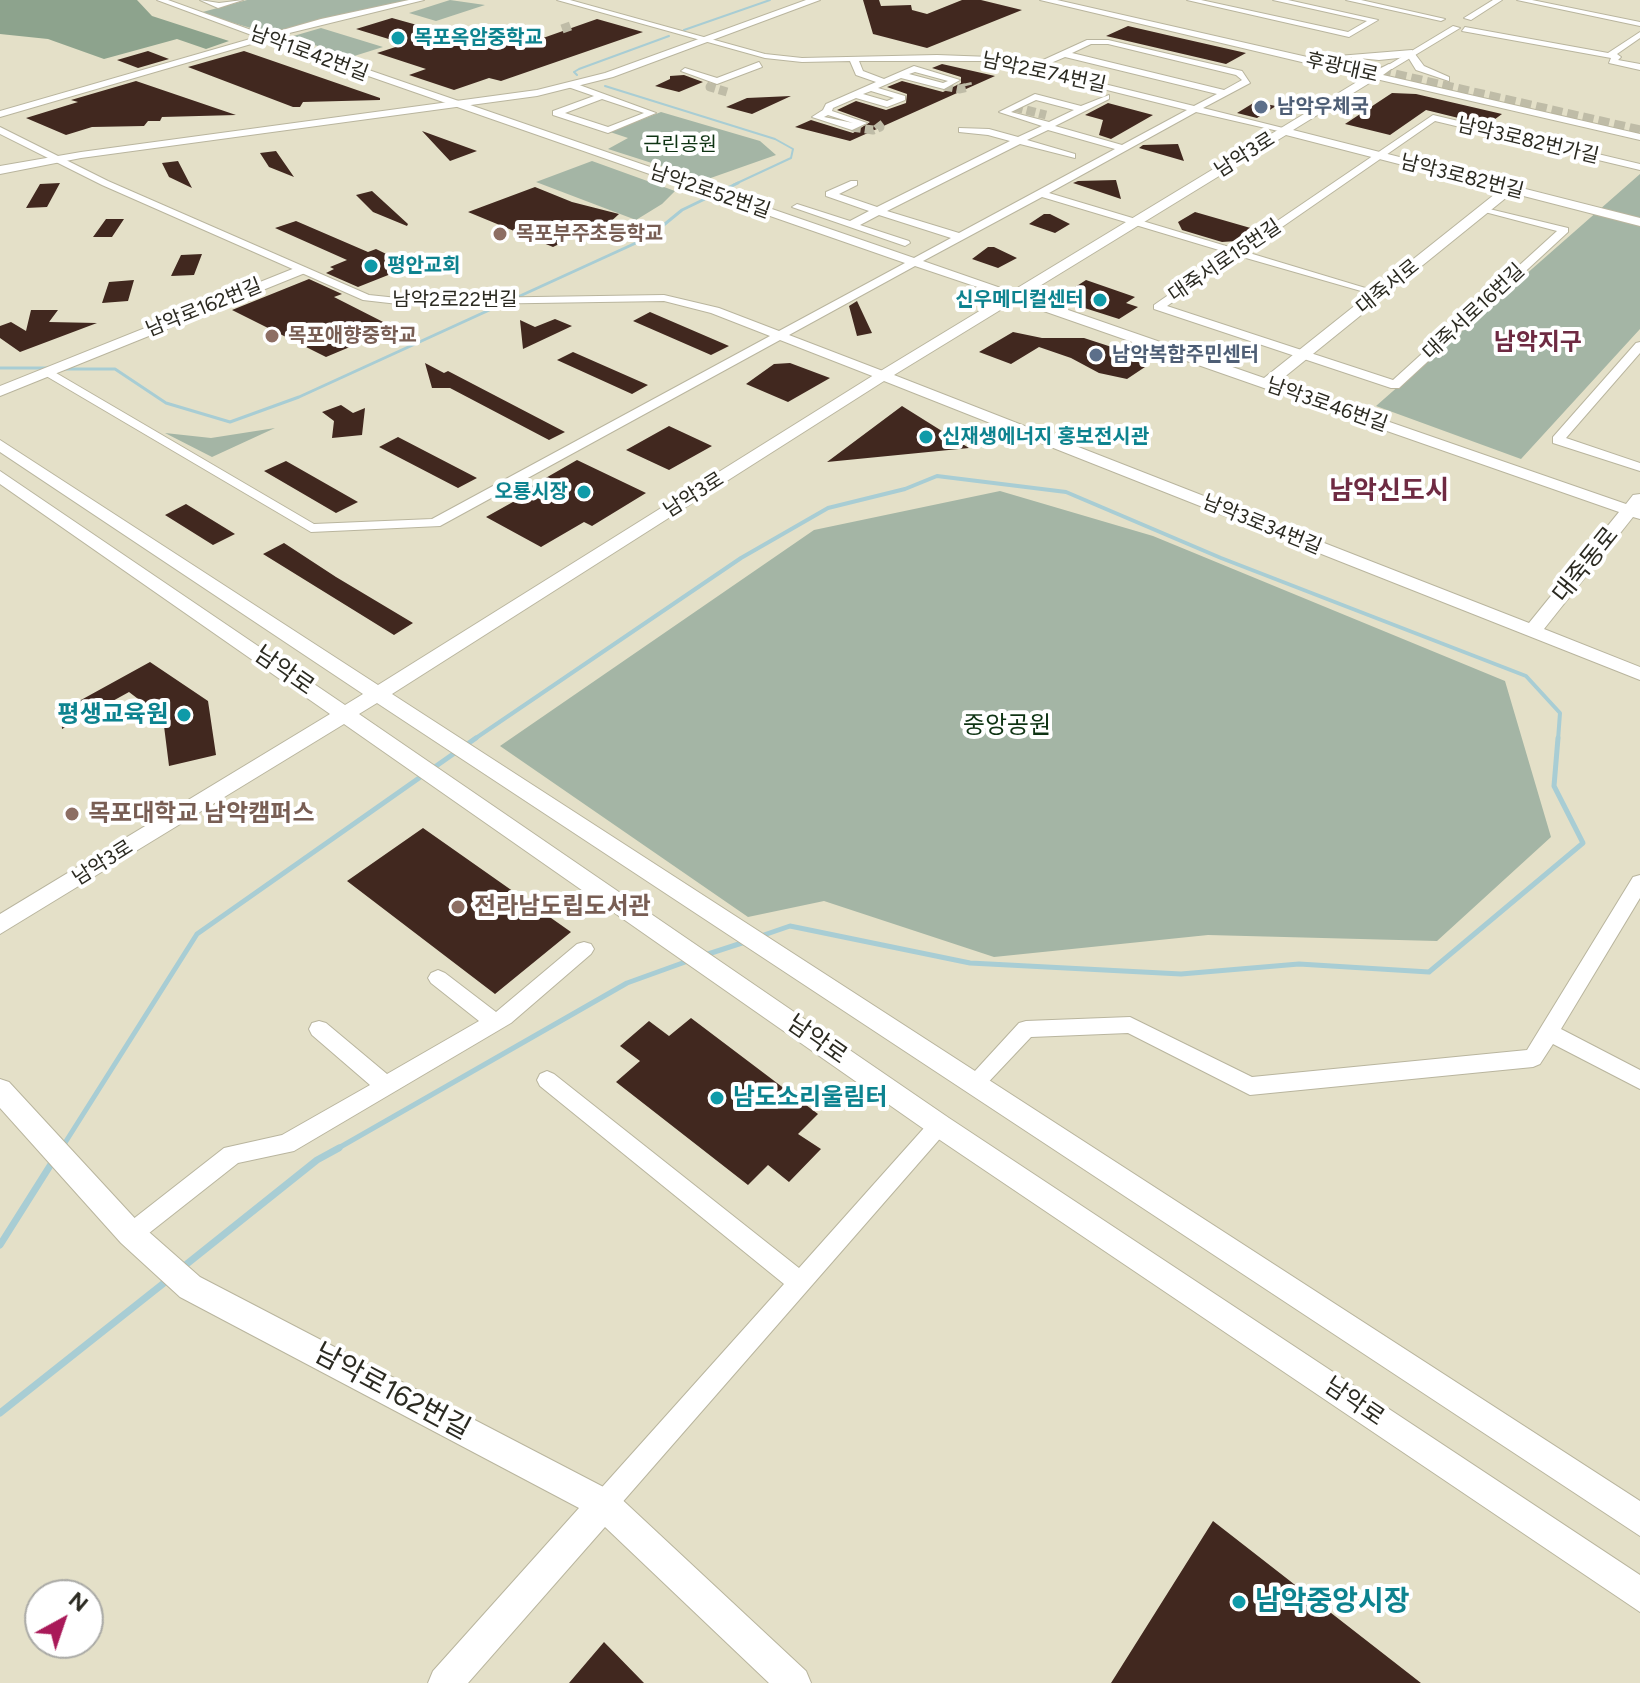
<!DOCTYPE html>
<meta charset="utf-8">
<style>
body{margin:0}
#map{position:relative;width:1640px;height:1683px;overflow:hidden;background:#e4e0c8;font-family:Figtree,sans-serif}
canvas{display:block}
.north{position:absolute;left:24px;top:1579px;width:80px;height:80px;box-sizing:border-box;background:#fff;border:2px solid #aaaaa6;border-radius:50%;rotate:40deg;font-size:22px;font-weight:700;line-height:32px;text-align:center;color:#2b2a21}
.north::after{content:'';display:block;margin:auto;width:28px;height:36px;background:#a91a59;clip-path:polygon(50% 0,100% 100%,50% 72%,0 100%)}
</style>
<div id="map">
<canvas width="1640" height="1683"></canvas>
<div class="north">N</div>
</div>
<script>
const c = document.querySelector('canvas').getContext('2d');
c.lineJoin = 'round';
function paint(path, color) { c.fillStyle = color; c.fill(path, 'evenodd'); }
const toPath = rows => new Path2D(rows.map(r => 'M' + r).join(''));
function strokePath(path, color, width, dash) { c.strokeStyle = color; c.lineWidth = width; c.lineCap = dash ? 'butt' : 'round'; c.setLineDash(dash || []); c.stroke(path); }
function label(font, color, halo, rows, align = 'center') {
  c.font = font + ' Figtree,"Noto Sans KR",sans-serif'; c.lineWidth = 8; c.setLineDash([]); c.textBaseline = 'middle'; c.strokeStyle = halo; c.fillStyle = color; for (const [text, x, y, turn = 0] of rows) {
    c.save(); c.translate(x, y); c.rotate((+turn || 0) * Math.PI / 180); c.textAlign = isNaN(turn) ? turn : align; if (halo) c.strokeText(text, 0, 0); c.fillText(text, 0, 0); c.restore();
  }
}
const green = toPath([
 [247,0,414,0,268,33,199,13],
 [450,0,485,5,436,21,409,13],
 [321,28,383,47,351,57,290,37],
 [661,112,760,141,776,155,705,180,608,149,628,138,610,132],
 [592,161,675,191,662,204,636,220,536,182],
 [1640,174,1640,329,1521,459,1376,406],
 [275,428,212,457,165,433,211,438],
 [1000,491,1153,536,1505,681,1551,837,1437,941,1208,935,994,957,824,901,748,917,500,746,814,530]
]);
const forest = toPath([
 [0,0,137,0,152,16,229,41,206,49,177,39,104,59,48,39,0,34]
]);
const streamFar4 = toPath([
 [684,30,770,0],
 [577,75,574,72,579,69,669,36],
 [605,86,775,139,793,149,791,158,733,185]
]);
const streamFar3 = toPath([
 [0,368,48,368],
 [62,369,115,369,166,403,230,422,299,397,649,237,682,210,738,183]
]);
const streamFar2 = toPath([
 [473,740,741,558,828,508,905,489,937,476,1066,492,1221,558,1526,676,1560,713,1558,740]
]);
const streamFar1 = toPath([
 [758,937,790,926,970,963,1181,974,1299,964,1429,972,1583,843,1554,786,1558,738],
 [705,955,745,942],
 [63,1146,197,934,476,738],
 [335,1150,627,983,688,961]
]);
const stream = toPath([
 [0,1245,53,1161],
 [183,1267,317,1160,339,1148],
 [0,1413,169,1279]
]);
const building = toPath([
 [863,0,879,0,881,6,911,5,912,10,927,14,962,0,981,0,1022,10,927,48,873,34],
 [392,18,478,42,515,30,543,38,597,19,643,32,501,81,489,78,454,90,409,75,426,69,377,53,405,44,356,29],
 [1128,26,1180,38,1246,53,1226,64,1106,36],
 [148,51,169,59,138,68,117,60],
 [244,51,380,98,380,100,303,102,300,107,293,107,188,67],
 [942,64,995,76,850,141,795,127,811,120,853,133,870,122,837,110,856,101,886,110,906,103,907,94,887,87,902,81,943,92,961,83,961,77,932,68],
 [684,75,703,82,679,92,655,86,670,79,670,76],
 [136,81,236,115,162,117,160,121,148,121,144,126,92,127,66,135,26,118,78,102,71,100],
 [1392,93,1416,94,1502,114,1487,125,1426,110,1390,135,1345,124],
 [791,96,752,114,726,107,747,98],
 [1255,102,1276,106,1257,118,1237,113],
 [1108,103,1153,115,1111,139,1099,135,1103,120,1085,115],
 [422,131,477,151,450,161],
 [1178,144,1184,161,1139,148,1143,145],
 [276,151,294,177,269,167,260,153],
 [178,161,192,188,169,177,162,163],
 [1116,180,1121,199,1073,183,1078,181],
 [60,183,47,207,26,208,40,184],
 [535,187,572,202,619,214,606,226,600,224,553,247,468,212],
 [372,191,408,224,407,226,373,212,356,195],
 [1195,212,1254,229,1237,241,1222,242,1182,230,1178,222],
 [1044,214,1050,214,1070,224,1055,233,1029,224],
 [106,219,124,219,112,237,93,237],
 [296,221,368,252,376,249,411,266,358,287,326,273,334,269,330,267,347,260,275,228],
 [988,247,994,247,1017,258,998,268,972,259],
 [202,254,194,275,171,276,181,255],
 [309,279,342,294,334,297,395,328,326,357,232,310],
 [134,280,128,301,102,303,109,282],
 [1086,280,1135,297,1126,303,1138,307,1119,319,1072,304,1066,293],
 [857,301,872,333,857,336,849,306],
 [31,310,58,310,49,322,97,323,20,352,0,338,0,326,11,322,26,331],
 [650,312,729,346,711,355,633,321],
 [555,319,572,326,523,349,520,320,535,327],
 [1013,332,1042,338,1084,338,1124,351,1145,367,1127,379,1099,373,1071,358,1039,347,1011,364,979,352],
 [573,352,648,385,632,394,557,360],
 [425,363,444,373,448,371,565,432,549,440,450,388,432,388],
 [790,363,830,378,788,402,746,384,774,364],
 [341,405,353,413,365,408,362,435,332,438,334,421,322,412],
 [902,406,969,448,827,462],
 [669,426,712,446,669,470,626,450],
 [398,437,477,478,458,488,379,447],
 [577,460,646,493,592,526,584,522,541,547,486,517,529,493,523,491],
 [286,461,358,502,336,513,264,471],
 [186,504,235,534,213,545,165,515],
 [284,543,336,577,413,623,394,635,263,554],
 [150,662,208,701,216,755,169,766,163,718,129,692,62,729,61,711],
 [423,828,571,932,495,994,347,881],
 [691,1018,818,1114,798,1134,821,1149,789,1182,768,1165,748,1185,616,1082,640,1061,620,1046,649,1021,669,1036],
 [1213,1521,1421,1683,1111,1683],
 [604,1642,644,1683,569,1683]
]);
const minorTunnel = toPath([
 [562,29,573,25],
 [712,84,710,87,727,92],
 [944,86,960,89,968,87,967,83],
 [1014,107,1046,115],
 [852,127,873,130,880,127,877,123]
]);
const tertiaryTunnel = toPath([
 [1333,61,1640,131]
]);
const minor = toPath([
 [157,0,168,0,265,35,321,19,409,0,424,0,273,37,914,258,951,238,879,215,860,225,909,241,910,243,905,246,792,207,797,204,850,221,869,211,826,196,826,192,851,181,857,181,857,185,839,194,877,207,1010,141,988,135,959,132,959,128,989,129,1018,137,1042,126,999,112,1035,94,1081,106,1109,95,1109,99,1055,126,1122,145,1187,110,991,61,859,61,863,71,884,79,914,66,960,80,944,89,901,78,878,88,905,96,905,100,887,107,856,98,833,108,832,111,867,123,852,130,812,117,823,110,826,104,876,82,856,75,850,61,802,62,765,58,557,0,570,0,765,54,802,58,937,55,991,57,1030,66,1087,40,1108,40,1242,71,1250,83,1203,108,1287,129,1287,133,1196,112,1049,193,1236,249,1433,115,1640,164,1640,170,1435,121,1246,252,1382,293,1382,297,1239,256,1167,306,1393,380,1557,231,1481,211,1481,207,1568,228,1568,232,1399,388,1391,388,1154,309,1154,305,1229,253,1042,197,923,261,1018,294,1018,298,1010,298,915,266,789,335,888,373,888,379,880,379,780,340,440,526,311,532,41,373,51,370,314,524,432,519,770,336,711,313,664,301,407,305,363,300,102,185,0,134,0,127,108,181,369,295,407,299,664,295,719,308,779,331,905,263,265,40,0,117,0,111,257,37,157,0],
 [1091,44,1108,44,1236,75,1242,80,1224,90,1072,53,1091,44],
 [1065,57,1217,94,1194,106,1039,68,1065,57],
 [915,72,948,81,943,83,909,74,915,72],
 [871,91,894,98,887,101,863,94,871,91],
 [1036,100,1074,110,1049,122,1011,112,1036,100],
 [828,115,853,123,824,117,828,115],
 [1048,130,1115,149,959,233,887,211,1020,144,1075,158,1075,154,1027,140,1048,130],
 [200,0,219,3,243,0,218,8,200,0],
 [1187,0,1201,0,1348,32,1367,21,1273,0,1288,0,1378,20,1349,37,1187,0],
 [1346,0,1361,0,1445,19,1441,21,1346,0],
 [1493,0,1502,0,1471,20,1464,18,1493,0],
 [1517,0,1532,0,1640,22,1640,26,1517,0],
 [1453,26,1460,28,1392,69,1385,67,1453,26],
 [1465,27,1608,53,1640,32,1640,38,1617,54,1621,57,1618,60,1640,64,1640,70,1609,63,1611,58,1462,31,1465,27],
 [759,62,762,67,717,84,681,71,685,68,717,78,759,62],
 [568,83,574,83,656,113,608,133,553,115,553,111,594,96,568,87,568,83],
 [602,99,644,113,608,127,565,113,602,99],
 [1640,342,1640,353,1566,438,1640,463,1640,471,1553,443,1553,437,1636,343,1640,342],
 [1640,875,1640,898,1561,1029,1640,1070,1640,1089,1553,1044,1540,1064,1533,1067,1250,1095,1128,1033,1031,1037,981,1090,974,1093,967,1090,963,1084,1019,1023,1026,1021,1130,1017,1252,1077,1527,1050,1633,877,1640,875],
 [584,942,591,944,594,949,591,954,511,1023,294,1151,238,1163,139,1241,131,1244,123,1241,120,1234,123,1227,224,1148,282,1135,370,1085,312,1035,309,1029,312,1023,319,1021,326,1023,387,1074,479,1021,431,983,428,978,431,973,438,970,445,973,496,1012,577,944,584,942],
 [547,1071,554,1074,799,1268,932,1119,940,1117,948,1119,951,1126,613,1513,604,1517,595,1513,591,1504,595,1495,784,1284,540,1086,537,1080,540,1074,547,1071]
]);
const tertiary = toPath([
 [806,0,820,0,613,77,537,96,81,158,0,174,0,166,81,152,537,90,605,73,806,0],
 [1040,0,1057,0,1373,72,1389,64,1394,67,1383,75,1640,134,1640,140,1376,79,1293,130,1640,218,1640,226,1512,193,1277,383,1626,504,1633,495,1640,494,1640,519,1633,517,1544,629,1640,667,1640,680,884,381,392,694,1640,1501,1640,1536,377,703,359,714,949,1118,1640,1575,1640,1612,931,1134,344,724,0,934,0,914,330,714,0,484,0,471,345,705,363,694,0,452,0,440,378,685,869,378,1365,77,1040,0],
 [1286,135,1500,190,1264,378,1025,295,1286,135],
 [1015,301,1261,387,1619,512,1529,623,894,375,1015,301],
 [1412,50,1424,66,1449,77,1449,81,1416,70,1408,57,1379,60,1338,56,1412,50],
 [300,266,307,270,305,273,0,396,0,386,300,266],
 [0,1079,9,1082,141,1225,200,1277,615,1493,806,1671,811,1683,769,1683,605,1527,468,1683,428,1683,433,1671,579,1508,180,1297,121,1243,0,1108,0,1079]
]);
const markers = [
 [398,38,8,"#0f9aa8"],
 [1261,107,8,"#5c6f8a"],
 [500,234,8,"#8d6e63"],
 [371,266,8,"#0f9aa8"],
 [1100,300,8,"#0f9aa8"],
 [272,336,8,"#8d6e63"],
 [1096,355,8,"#5c6f8a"],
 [926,437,8,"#0f9aa8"],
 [584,492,8,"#0f9aa8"],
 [184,715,8,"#0f9aa8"],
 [72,814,8,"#8d6e63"],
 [458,907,8,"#8d6e63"],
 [717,1098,8,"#0f9aa8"],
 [1239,1602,8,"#0f9aa8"]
];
const farCulturenames = [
 ["목포옥암중학교",414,38],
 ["평안교회",387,266],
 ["신우메디컬센터",1084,300,"right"],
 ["신재생에너지 홍보전시관",942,437],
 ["오룡시장",568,492,"right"]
];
const farStreetnames = [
 ["남악1로42번길",309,54,20],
 ["후광대로",1342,68,13],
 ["남악2로74번길",1044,73,12],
 ["남악3로82번가길",1528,141,13],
 ["남악3로",1245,155,-32],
 ["남악3로82번길",1462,177,14],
 ["남악2로52번길",710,192,19],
 ["대죽서로15번길",1225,261,-34],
 ["대죽서로",1388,287,-39],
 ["남악2로22번길",455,300],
 ["남악로162번길",204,308,-22],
 ["대죽서로16번길",1474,312,-43],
 ["남악3로46번길",1327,405,19],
 ["남악3로",694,495,-32],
 ["남악3로34번길",1262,525,22],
 ["남악3로",103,863,-32]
];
const farServicenames = [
 ["남악우체국",1277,107],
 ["남악복합주민센터",1112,355]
];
const farParknames = [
 ["근린공원",680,145]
];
const farEducationnames = [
 ["목포부주초등학교",516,234],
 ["목포애향중학교",288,336]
];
const farQuarternames = [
 ["남악지구",1538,343]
];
const streetNames = [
 ["대죽동로",1586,565,-51],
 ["남악로",284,671,35],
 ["남악로",817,1040,35],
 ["남악로",1354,1402,34]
];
const cultureNames = [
 ["평생교육원",168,715],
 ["남도소리울림터",733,1098,"left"]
];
const parkNames = [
 ["중앙공원",1007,726]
];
const educationNames = [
 ["목포대학교 남악캠퍼스",88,814],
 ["전라남도립도서관",474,907]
];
const farDistrictnames = [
 ["남악신도시",1389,491]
];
const nearStreetnames = [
 ["남악로162번길",392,1392,28]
];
const nearCulturenames = [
 ["남악중앙시장",1255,1602]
];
paint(green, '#a4b5a5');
paint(forest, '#8da38d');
strokePath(streamFar4, '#a8cdd4', 2);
strokePath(streamFar3, '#a8cdd4', 3);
strokePath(streamFar2, '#a8cdd4', 4);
strokePath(streamFar1, '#a8cdd4', 5);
strokePath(stream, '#a8cdd4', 7);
paint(building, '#41281f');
strokePath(minorTunnel, '#bfbca7', 9, [9, 4]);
strokePath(tertiaryTunnel, '#bfbca7', 11, [11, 5]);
strokePath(minor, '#b9b59e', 2);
strokePath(tertiary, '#b9b59e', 2);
paint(minor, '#fff');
paint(tertiary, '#fff');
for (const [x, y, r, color] of markers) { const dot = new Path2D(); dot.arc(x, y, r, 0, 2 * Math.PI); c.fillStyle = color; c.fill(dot); strokePath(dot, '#fff', 3); }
label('bold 20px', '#0d838f', '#fff', farCulturenames, 'left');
label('20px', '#2b2a21', '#fff', farStreetnames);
label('bold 20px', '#4e5e75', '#fff', farServicenames, 'left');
label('20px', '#0e3313', '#fff', farParknames);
label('bold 20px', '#785e54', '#fff', farEducationnames, 'left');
label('bold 24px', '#6e2a42', '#fff', farQuarternames);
label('24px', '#2b2a21', '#fff', streetNames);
label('bold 24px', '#0d838f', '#fff', cultureNames, 'right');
label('24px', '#0e3313', '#fff', parkNames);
label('bold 24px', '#785e54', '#fff', educationNames, 'left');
label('bold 26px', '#6e2a42', '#fff', farDistrictnames);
label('28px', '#2b2a21', '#fff', nearStreetnames);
label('bold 28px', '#0d838f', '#fff', nearCulturenames, 'left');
</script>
